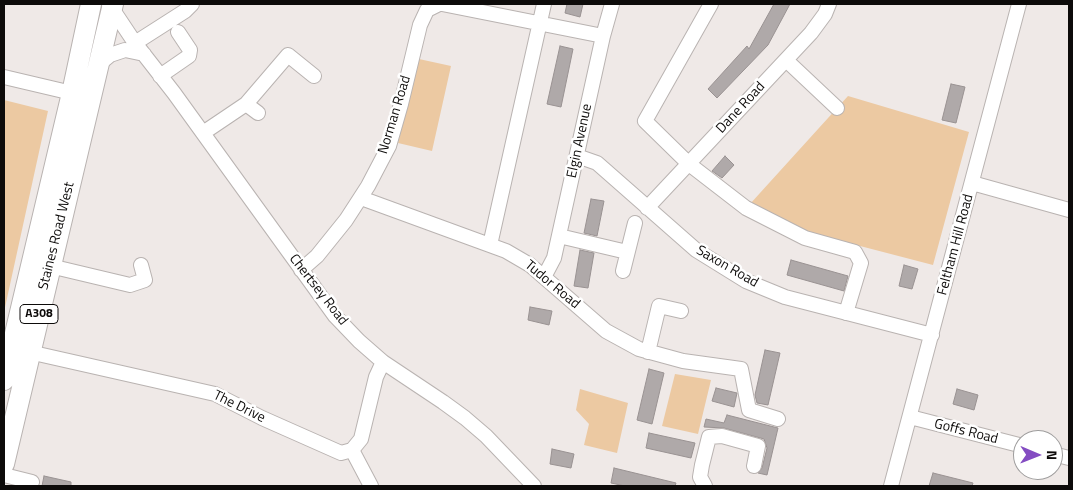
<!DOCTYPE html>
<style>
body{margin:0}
#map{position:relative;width:1073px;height:490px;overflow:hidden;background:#efe9e7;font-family:"Titillium Web",sans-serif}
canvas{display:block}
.frame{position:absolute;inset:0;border:5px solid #0d0b0a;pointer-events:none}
.north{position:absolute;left:1013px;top:430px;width:50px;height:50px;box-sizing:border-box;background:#fff;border:1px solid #9e9d9d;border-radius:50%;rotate:91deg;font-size:14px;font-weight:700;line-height:20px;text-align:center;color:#0d0b0a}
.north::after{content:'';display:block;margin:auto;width:18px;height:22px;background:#844cc2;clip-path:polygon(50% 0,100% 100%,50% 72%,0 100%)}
</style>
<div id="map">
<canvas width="1073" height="490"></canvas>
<div class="frame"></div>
<div class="north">N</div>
</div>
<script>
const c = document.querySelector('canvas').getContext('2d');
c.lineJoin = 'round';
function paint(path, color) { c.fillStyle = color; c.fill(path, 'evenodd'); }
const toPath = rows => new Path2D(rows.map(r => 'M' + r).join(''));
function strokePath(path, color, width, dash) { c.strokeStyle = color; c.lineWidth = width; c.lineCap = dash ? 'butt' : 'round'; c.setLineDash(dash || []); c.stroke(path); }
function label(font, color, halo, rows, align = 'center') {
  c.font = font + ' "Titillium Web",sans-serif'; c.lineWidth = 5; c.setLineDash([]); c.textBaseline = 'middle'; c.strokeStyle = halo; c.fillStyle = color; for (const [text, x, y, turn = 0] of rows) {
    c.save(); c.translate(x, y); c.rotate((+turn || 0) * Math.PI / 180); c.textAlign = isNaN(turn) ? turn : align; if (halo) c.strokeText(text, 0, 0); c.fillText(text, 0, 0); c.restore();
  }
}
const green = toPath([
 [419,59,451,66,432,151,398,143],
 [848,96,969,132,933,265,814,234,750,204],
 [4,100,48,111,4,312],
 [675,374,711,380,698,434,662,426],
 [580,389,628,403,617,453,584,445,589,424,576,410]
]);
const building = toPath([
 [567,4,583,4,580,17,565,13,567,4],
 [774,4,790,4,768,45,717,98,708,89,747,46,749,49,774,4],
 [560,46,573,49,561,107,547,104,560,46],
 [951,84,965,87,956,123,942,120,951,84],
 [725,156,734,165,722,178,712,171,725,156],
 [591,199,604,201,597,236,584,233,591,199],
 [580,250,594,253,588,288,574,286,580,250],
 [791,260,848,276,844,291,787,275,791,260],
 [904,265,918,269,912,289,899,286,904,265],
 [530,307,552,311,549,325,528,320,530,307],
 [765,350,780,353,768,405,757,403,755,395,765,350],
 [649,369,664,373,652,424,637,420,649,369],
 [716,388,737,393,734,407,712,401,716,388],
 [957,389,978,395,974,410,953,404,957,389],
 [727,415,778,428,767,475,758,473,762,468,767,448,764,439,724,428,704,427,706,419,724,423,727,415],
 [649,433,695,443,691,458,646,448,649,433],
 [552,449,574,454,571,468,550,464,552,449],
 [614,468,676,483,675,486,625,486,611,483,614,468],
 [933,473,973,483,972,486,929,486,933,473],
 [44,476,71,482,71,486,42,486,44,476]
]);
const minor = toPath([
 [109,4,135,43,174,93,335,316,359,341,383,362,443,402,465,418,486,436,534,486],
 [442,4,603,36],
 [711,4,645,121,689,164,746,208,805,238,855,252,861,263,846,313],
 [135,43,185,11,192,4],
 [786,60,837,108],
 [98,65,110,55,125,50,144,54],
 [160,76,189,56,190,50,178,32],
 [4,77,72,93],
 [246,104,258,113],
 [203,133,246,104,288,55,314,76],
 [577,156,597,163,696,250,746,281,785,297,932,335],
 [972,183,1069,210],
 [361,198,506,251,530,265,606,331,639,349,683,361,741,369,749,410,778,419],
 [647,208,811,33,825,14,829,4],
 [559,236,627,252],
 [490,245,544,4],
 [50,266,130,285,145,280,141,265],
 [301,270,317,256,346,220,368,186,389,146,401,104,420,25,427,10,439,4],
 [623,271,635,223],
 [544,277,554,258,603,36,612,4],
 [29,352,215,394,262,418,341,453,352,450,361,439,376,377,383,362],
 [648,352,659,306,681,311],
 [910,417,1023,446],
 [352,450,371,486],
 [1053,454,1069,458],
 [4,475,32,482],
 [705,486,700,477,702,465,709,437,722,436,758,446,754,466],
 [891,486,1019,4]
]);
const highway = toPath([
 [4,380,72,93,91,4],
 [4,464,113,4]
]);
const shields = [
 [39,314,38]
];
const shieldNames = [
 ["A308",39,314]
];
const streetNames = [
 ["Dane Road",741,108,-47],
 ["Norman Road",395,115,-73],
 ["Elgin Avenue",580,141,-78],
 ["Staines Road West",57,236,-76],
 ["Feltham Hill Road",956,245,-75],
 ["Saxon Road",727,267,30],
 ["Tudor Road",552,285,40],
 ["Chertsey Road",318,290,52],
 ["The Drive",239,407,26],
 ["Goffs Road",966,432,14]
];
paint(green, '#ecc9a2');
paint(building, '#afa9a9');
strokePath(building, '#999292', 1);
strokePath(minor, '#b9b3b1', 16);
strokePath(highway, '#b9b3b1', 22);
strokePath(minor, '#fff', 14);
strokePath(highway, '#fff', 20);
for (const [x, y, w] of shields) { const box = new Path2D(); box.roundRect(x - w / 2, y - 9.5, w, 19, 4); c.fillStyle = '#fff'; c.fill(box); strokePath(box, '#0d0b0a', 1); }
label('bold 12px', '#0d0b0a', null, shieldNames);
label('14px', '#0d0b0a', '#fff', streetNames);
</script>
